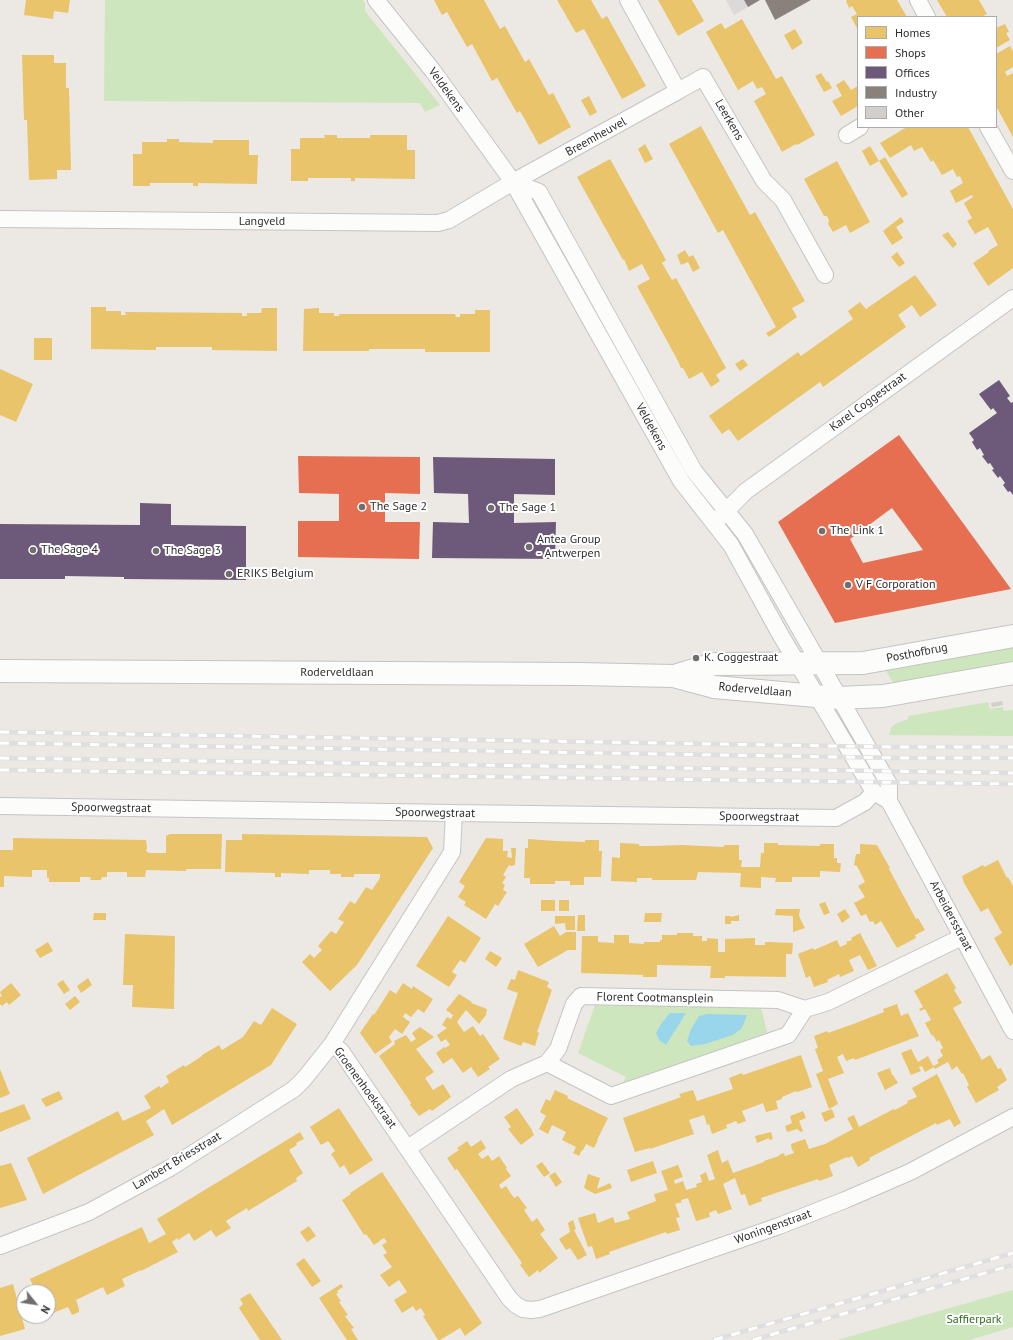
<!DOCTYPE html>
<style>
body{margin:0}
#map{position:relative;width:1013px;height:1340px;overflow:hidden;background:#ece8e4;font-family:"PT Sans",sans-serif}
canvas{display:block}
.legend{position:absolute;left:857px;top:16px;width:140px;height:112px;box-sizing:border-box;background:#fff;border:1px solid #ababab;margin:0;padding:5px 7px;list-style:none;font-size:12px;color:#2e2e2e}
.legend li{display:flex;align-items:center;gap:8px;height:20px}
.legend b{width:20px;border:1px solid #ababab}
.north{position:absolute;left:16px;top:1284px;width:40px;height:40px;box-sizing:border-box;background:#fff;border:1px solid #ababab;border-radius:50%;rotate:120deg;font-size:11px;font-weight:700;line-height:16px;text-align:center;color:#2e2e2e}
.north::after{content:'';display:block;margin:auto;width:14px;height:18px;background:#706f6e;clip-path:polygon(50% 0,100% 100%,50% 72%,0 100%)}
</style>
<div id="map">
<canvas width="1013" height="1340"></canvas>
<ul class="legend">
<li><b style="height:11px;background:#e9c46a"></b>Homes</li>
<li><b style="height:11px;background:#e76f51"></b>Shops</li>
<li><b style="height:11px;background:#6d597a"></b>Offices</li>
<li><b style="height:11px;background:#8a817c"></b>Industry</li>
<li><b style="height:11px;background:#d1cecb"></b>Other</li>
</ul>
<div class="north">N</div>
</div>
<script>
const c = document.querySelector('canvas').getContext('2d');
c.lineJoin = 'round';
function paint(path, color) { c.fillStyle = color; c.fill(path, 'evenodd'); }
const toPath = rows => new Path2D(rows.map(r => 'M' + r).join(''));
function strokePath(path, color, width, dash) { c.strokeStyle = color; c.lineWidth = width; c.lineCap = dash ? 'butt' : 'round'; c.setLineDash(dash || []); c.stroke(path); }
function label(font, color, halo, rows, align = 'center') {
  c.font = font + ' "PT Sans",sans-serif'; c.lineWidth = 4; c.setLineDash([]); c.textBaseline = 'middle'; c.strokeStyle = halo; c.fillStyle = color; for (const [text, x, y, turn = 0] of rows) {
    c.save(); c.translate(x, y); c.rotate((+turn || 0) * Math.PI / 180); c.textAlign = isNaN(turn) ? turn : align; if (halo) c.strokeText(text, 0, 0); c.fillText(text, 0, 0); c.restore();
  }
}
const industrial = toPath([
 [726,0,760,0,734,15]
]);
const green = toPath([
 [105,0,363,0,365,3,365,11,440,105,425,112,420,103,104,101],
 [1013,647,1013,663,895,686,886,671],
 [988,702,990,709,1003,707,1004,711,1013,710,1013,736,889,735,891,728,895,724,908,719,908,716],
 [595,1005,761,1007,768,1035,619,1090,626,1077,578,1053],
 [1013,1290,1013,1327,970,1340,837,1340]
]);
const water = toPath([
 [670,1013,686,1013,666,1045,659,1040,656,1033,661,1024],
 [707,1014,747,1015,742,1028,733,1035,705,1044,691,1046,687,1041,691,1029,699,1016]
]);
const homes = toPath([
 [26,0,70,0,68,13,54,11,53,19,24,15],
 [434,0,484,0,500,29,505,26,525,62,529,59,549,95,553,93,571,127,539,145,520,111,517,113,497,78,492,81,472,44,467,47,447,12,442,15],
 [557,0,591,0,602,19,607,16,646,86,622,99,584,29,576,33],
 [658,0,692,0,704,21,678,36],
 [847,0,897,0,907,17,858,17,858,30,851,17,857,14,852,6,849,8,846,1],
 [937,0,979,0,987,14,981,17,947,17],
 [742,19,776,79,782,76,815,135,797,145,796,144,782,152,754,101,766,94,762,87,757,89,753,81,738,90,706,32,721,23,725,29],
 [1005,24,1009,32,1006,33,1010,40,996,48,996,28],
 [795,29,803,43,792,50,784,35],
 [1010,46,1013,51,1013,67,1005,72,1007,76,1013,73,1013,137,996,106,996,54],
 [22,55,54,55,54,63,66,63,66,88,69,88,71,170,57,170,57,179,29,180,27,120,24,120],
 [821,73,827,82,828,81,832,88,824,92,815,76],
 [844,80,851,90,858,86,858,106,841,116,832,101,842,96,836,85],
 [589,96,597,112,590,116,581,100],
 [701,126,750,215,755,212,805,301,792,308,797,317,769,337,766,333,776,327,723,230,718,233,669,144],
 [907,127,968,127,1013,209,1013,268,988,286,973,263,989,252,988,251,998,245,988,227,975,234,967,221,972,218,964,203,973,197,972,195,956,203,950,191,963,183,960,176,957,177,953,169,942,175,933,160,931,162,922,147,914,151,911,145,890,158,880,143],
 [324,135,337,135,337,138,370,138,370,135,407,135,407,150,415,150,415,179,355,178,355,181,351,181,351,178,308,178,308,181,291,181,291,149,300,149,300,138,325,138],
 [167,139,179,139,179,142,213,143,213,140,249,140,249,155,258,155,257,184,198,183,198,186,193,186,193,183,150,183,150,186,133,186,133,154,142,154,142,142,167,142],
 [645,144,653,159,645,163,638,149],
 [870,146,879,161,870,166,862,151],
 [885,157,908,194,902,198,879,161],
 [610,159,666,260,662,263,672,280,676,278,726,368,716,375,720,381,711,387,702,372,689,379,683,368,681,368,678,361,637,286,650,279,642,264,629,271,624,259,623,260,577,177],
 [837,161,870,222,850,233,846,225,833,232,828,224,829,221,827,216,824,216,804,179],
 [901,217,904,222,896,227,903,238,892,245,883,231],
 [948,232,957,244,953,248,942,235],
 [685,250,689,257,693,255,700,268,693,272,688,262,681,265,677,255],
 [897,252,905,263,899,267,891,257],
 [915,275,937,305,920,317,912,305,898,315,906,327,823,387,820,382,738,441,729,429,722,434,709,416,798,352,801,356,853,319,848,311,860,302,866,309],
 [91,307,106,307,106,311,121,311,121,315,126,315,125,312,242,313,242,316,247,316,247,313,261,313,262,308,277,308,277,351,212,350,212,347,156,347,156,350,154,350,91,349],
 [319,308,319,313,334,313,334,316,339,316,339,314,455,314,456,317,460,317,460,314,475,314,475,310,490,310,490,352,425,352,425,349,369,349,369,351,303,351,304,309],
 [34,338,52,338,52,360,34,360],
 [743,359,748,365,740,371,735,364],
 [0,369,33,384,16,422,0,415],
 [170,834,222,834,221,869,186,869,186,871,146,870,145,877,127,877,127,872,107,872,107,877,102,877,101,880,90,880,91,877,80,877,80,882,49,882,49,878,47,878,47,870,32,870,32,877,4,876,4,887,0,887,0,850,13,850,13,838,146,840,147,848,146,851,149,853,166,853,166,836],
 [242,834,427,837,433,848,357,965,330,991,302,962,310,954,314,958,322,950,318,946,331,931,336,934,344,922,338,919,350,901,355,904,366,887,372,890,380,878,380,874,354,874,354,877,341,877,341,874,330,874,330,870,309,870,309,874,281,873,281,877,275,877,275,873,225,872,226,840,242,840],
 [486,838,503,839,503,851,508,851,507,857,512,858,511,848,516,848,515,865,511,866,509,865,503,875,506,877,502,883,505,885,503,890,507,892,498,906,495,904,486,919,464,905,466,902,458,897,465,886,459,882],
 [528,839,556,841,585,842,585,840,599,840,599,851,602,851,601,877,584,877,584,885,570,885,570,881,555,881,555,884,530,884,530,878,524,878,525,848,528,848],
 [620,843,639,844,639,846,652,846,682,845,724,847,724,845,739,845,739,860,742,860,741,867,760,867,761,853,764,853,764,843,778,843,778,845,820,846,820,844,834,844,834,858,837,858,837,863,841,863,840,872,820,871,820,877,792,877,792,882,775,882,776,878,761,877,761,888,740,887,741,873,698,872,696,880,652,880,652,878,637,878,637,882,611,881,612,857,620,858],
 [860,844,877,845,890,868,889,869,909,906,916,919,918,918,925,930,915,935,916,938,897,948,881,921,875,925,873,921,870,922,866,914,861,916,854,903,865,897,858,886,865,882,857,866,854,865,856,854,860,854],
 [998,860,1007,878,1008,877,1013,886,1013,964,1010,966,994,938,1002,933,988,908,981,912,964,883,962,876,983,865,984,867],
 [541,900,555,900,555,911,541,911],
 [559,900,569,900,569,911,559,911],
 [825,902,830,913,824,915,819,904],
 [776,909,800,909,799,916,805,928,793,932,793,916,775,915],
 [845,909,850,917,842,923,837,914],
 [94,913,106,913,106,920,93,920],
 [645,913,662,913,661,922,644,922],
 [578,915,585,915,585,931,577,931],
 [739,915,739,921,731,921,731,924,725,924,725,916,731,916,731,917],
 [448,916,481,938,465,963,460,960,452,972,457,975,449,987,416,966],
 [555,916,575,916,575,930,566,930,565,923,555,924],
 [554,926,560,936,566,932,576,932,576,950,568,950,538,967,524,944],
 [677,933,693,933,693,936,702,936,702,941,707,941,707,938,718,939,718,952,725,952,725,939,755,938,755,945,765,945,765,942,770,942,793,943,792,954,786,954,786,977,725,976,725,978,710,978,711,966,657,965,657,977,643,977,643,975,581,973,582,936,598,936,598,942,614,943,614,935,629,935,629,943,644,944,644,942,660,942,660,940,662,940,662,935,677,935],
 [860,933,877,966,868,970,860,955,849,960,854,971,840,977,839,974,827,980,828,982,814,987,810,976,806,978,798,954,813,948,814,950,837,940,840,947,847,944,846,942,852,940,851,938],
 [125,934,175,936,174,1009,132,1007,133,985,123,985],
 [48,942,53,951,40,958,35,950],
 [490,951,502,958,496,967,485,959],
 [518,970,549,982,547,987,552,990,537,1032,539,1033,535,1046,523,1042,521,1046,503,1039,518,993,507,989,511,979,515,980],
 [947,973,956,988,954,990,962,1003,953,1008,982,1060,990,1055,998,1069,1001,1068,1007,1080,997,1087,999,1090,976,1103,967,1087,969,1085,963,1073,962,1074,957,1066,952,1070,948,1062,935,1069,934,1067,925,1072,922,1066,919,1067,921,1071,911,1075,901,1053,911,1049,918,1062,928,1056,933,1066,939,1063,937,1060,943,1056,940,1050,943,1048,939,1040,937,1042,933,1035,932,1036,925,1023,931,1020,925,1009,920,1011,919,1009,923,1007,914,991],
 [88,978,92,985,81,993,77,986],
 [63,980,70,990,64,994,57,984],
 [11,983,21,995,9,1005,7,1002,2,1006,0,1004,0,997,2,996,0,992],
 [403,983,412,989,413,986,433,999,424,1013,418,1009,411,1017,405,1013,403,1017,410,1022,402,1034,395,1029,389,1037,392,1042,375,1054,360,1033,373,1014,374,1015,390,990,396,994],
 [459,994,472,1002,471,1003,487,1009,486,1015,479,1024,466,1010,457,1022,464,1032,473,1026,480,1036,483,1034,500,1059,488,1067,490,1069,478,1077,471,1067,463,1073,452,1058,443,1064,436,1053,444,1047,445,1048,450,1045,446,1039,441,1042,437,1035,447,1028,442,1025,447,1017,451,1019,453,1015,446,1010],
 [75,996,80,1002,70,1010,65,1004],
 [897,1004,901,1016,908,1013,919,1036,855,1060,854,1058,846,1061,843,1054,837,1057,844,1073,828,1079,838,1104,829,1109,816,1074,823,1071,815,1049,818,1048,814,1036,827,1031,828,1033,856,1023,884,1012,883,1009],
 [272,1008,297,1024,271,1065,172,1125,164,1109,146,1121,154,1135,43,1194,27,1158,118,1111,123,1121,151,1108,144,1096,159,1086,161,1088,169,1082,166,1076,184,1065,185,1067,202,1056,202,1055,219,1045,222,1050,243,1037,254,1021,261,1025],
 [420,1027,434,1037,416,1049,434,1072,425,1078,433,1090,443,1084,451,1097,432,1111,430,1109,419,1116,410,1105,411,1103,379,1056,395,1044,394,1041,406,1035,411,1042,416,1039,412,1033],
 [801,1055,812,1087,797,1092,796,1091,782,1097,782,1099,776,1101,778,1109,766,1112,763,1103,742,1111,746,1121,738,1124,736,1121,726,1125,727,1128,712,1134,709,1124,707,1125,704,1115,689,1120,694,1134,650,1149,650,1148,635,1152,623,1118,681,1097,679,1094,693,1090,697,1101,733,1089,729,1078,742,1073,743,1075],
 [890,1068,892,1075,893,1075,898,1083,885,1090,877,1073],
 [0,1069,10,1094,0,1098],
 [937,1074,961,1123,954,1127,950,1119,937,1125,936,1123,869,1158,870,1160,858,1167,852,1156,848,1158,847,1157,829,1165,833,1176,819,1181,818,1179,761,1198,762,1201,749,1206,745,1194,741,1195,735,1178,723,1184,732,1209,718,1214,716,1210,709,1213,710,1217,696,1221,688,1198,681,1200,682,1202,675,1204,680,1217,676,1218,680,1230,667,1234,666,1232,609,1252,610,1254,596,1259,592,1246,588,1247,578,1218,595,1213,598,1223,613,1217,615,1223,630,1219,627,1212,656,1201,654,1194,668,1190,661,1171,678,1165,683,1177,674,1180,675,1184,683,1181,686,1190,697,1187,696,1184,702,1182,700,1175,706,1172,709,1181,715,1179,707,1155,718,1150,722,1163,728,1160,733,1173,764,1162,764,1161,779,1156,779,1155,784,1153,785,1156,794,1153,793,1150,792,1151,791,1144,805,1139,809,1149,825,1144,853,1129,847,1118,854,1115,859,1127,894,1109,895,1110,908,1103,907,1101,917,1097,912,1088],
 [555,1090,568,1096,567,1098,608,1118,597,1140,598,1140,594,1148,586,1144,583,1150,582,1150,579,1156,573,1153,576,1147,562,1140,566,1132,552,1125,548,1134,539,1129,546,1116,540,1112,546,1099,550,1101],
 [59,1091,63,1099,46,1107,41,1099],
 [24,1104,31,1119,0,1132,0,1113],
 [339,1108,373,1160,350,1175,344,1165,340,1168,335,1160,331,1154,335,1151,328,1141,321,1145,310,1127],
 [517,1108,532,1130,532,1131,534,1135,521,1145,508,1129,511,1127,504,1117],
 [832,1109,835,1117,825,1122,821,1113],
 [803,1111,806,1118,799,1121,803,1131,801,1132,797,1129,787,1132,785,1126,792,1123,790,1116],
 [300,1132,304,1139,296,1143,297,1145,289,1150,303,1173,296,1178,297,1181,248,1211,247,1208,226,1221,231,1228,216,1237,211,1230,194,1241,189,1233,178,1240,177,1238,172,1242,178,1252,141,1271,141,1270,122,1279,125,1286,107,1295,103,1287,76,1300,79,1309,79,1312,72,1315,68,1307,48,1315,48,1292,36,1292,30,1279,142,1227,149,1243,166,1234,157,1219],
 [771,1132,773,1139,769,1140,769,1138,757,1143,755,1136],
 [481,1140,486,1148,478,1154,482,1159,488,1155,492,1161,499,1156,507,1168,506,1169,511,1176,499,1185,501,1189,506,1186,514,1198,518,1196,527,1208,524,1210,532,1222,537,1218,545,1230,540,1234,558,1258,539,1273,538,1270,529,1277,520,1265,522,1263,506,1240,457,1169,455,1170,447,1158,459,1150,457,1148,467,1141,471,1147],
 [653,1161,657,1173,631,1182,627,1170],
 [542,1162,550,1173,544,1177,536,1166],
 [11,1163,27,1200,0,1208,0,1166],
 [382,1172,482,1323,465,1336,460,1328,440,1340,438,1340,423,1316,425,1315,421,1308,416,1311,413,1306,402,1313,394,1300,407,1292,399,1280,389,1287,380,1275,392,1267,383,1255,387,1253,382,1245,387,1242,384,1238,374,1245,366,1234,364,1235,342,1200,351,1194,350,1193],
 [555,1172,562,1182,556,1187,549,1176],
 [588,1174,600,1178,597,1189,610,1183,612,1188,595,1194,584,1188],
 [573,1220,576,1229,574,1230,587,1255,578,1260,570,1248,566,1250,559,1239,570,1232,568,1223],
 [309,1226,316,1236,307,1242,300,1232],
 [304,1258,321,1281,312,1287,296,1264],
 [13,1284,25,1329,0,1336,0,1288],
 [341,1284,343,1287,337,1291,338,1293,336,1294,341,1301,339,1302,348,1315,345,1316,354,1328,351,1329,358,1340,347,1340,319,1298],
 [250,1293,282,1340,260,1340,239,1308,243,1304,240,1299]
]);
const shops = toPath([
 [899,435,1011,589,835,623,778,522],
 [892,508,923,550,863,563,850,539],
 [298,456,420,457,420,494,385,493,385,522,420,522,419,559,298,557,298,521,339,521,339,494,299,493]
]);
const offices = toPath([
 [999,380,1010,396,1007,398,1011,403,1013,402,1013,495,1010,491,1008,492,1003,485,1005,483,1000,476,998,478,992,470,994,469,990,463,988,464,982,456,984,455,980,448,977,450,972,442,974,440,969,433,997,413,993,408,991,410,979,394],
 [433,457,555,459,555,495,514,494,514,523,556,522,555,559,432,558,433,522,469,523,468,494,434,493],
 [140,503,171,504,171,525,246,526,246,580,124,579,124,577,65,576,65,579,0,579,0,524,140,525]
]);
const industry = toPath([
 [744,0,760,0,748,7],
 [765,0,811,0,775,20]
]);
const building = toPath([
 [1002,701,1003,705,992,707,991,703]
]);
const street = toPath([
 [376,0,433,71,513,182,681,481,731,545,780,634,874,792,889,801],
 [628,0,678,91,703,77,764,181,783,200,825,275],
 [918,0,927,17],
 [988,127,1013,171],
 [847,135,860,127],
 [513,182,539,192,694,471,745,534,889,784,889,801,1013,1031],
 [0,219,438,223,449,220,513,182,678,91],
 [719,518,746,491,1013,298],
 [0,806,454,813,836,818,865,802,874,792],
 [332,1044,341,1051,509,1298,516,1305,523,1309,531,1310,540,1309,779,1226,845,1200,910,1172,1013,1117],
 [547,1063,611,1096,788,1035,805,1009],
 [408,1148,511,1079,547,1063,558,1049,574,1004,581,996,778,1000,805,1009,828,1002,962,937],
 [0,1246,89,1212,170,1168,294,1089,304,1079,332,1044,452,852,454,813]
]);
const secondary = toPath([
 [0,671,580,674,673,676,714,687,839,698,883,696,1013,673],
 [674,676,714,664,863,663,1013,636]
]);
const rail = toPath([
 [0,732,894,747,1013,747],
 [0,743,900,758,1013,758],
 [0,758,1013,773],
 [0,770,1013,784],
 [714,1340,1013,1253],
 [753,1340,1013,1265]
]);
const markers = [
 [362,507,4,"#706f6e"],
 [491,508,4,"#706f6e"],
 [822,531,4,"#706f6e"],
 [529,547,4,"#706f6e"],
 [33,550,4,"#706f6e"],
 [156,551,4,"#706f6e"],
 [229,574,4,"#706f6e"],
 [848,585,4,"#706f6e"],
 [696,658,4,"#706f6e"]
];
const streetNames = [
 ["Veldekens",446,90,54],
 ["Leerkens",729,120,60],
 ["Breemheuvel",596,137,-29],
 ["Langveld",262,222],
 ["Karel Coggestraat",868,402,-36],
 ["Veldekens",651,427,61],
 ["Posthofbrug",917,653,-11],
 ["Roderveldlaan",337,673],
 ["Roderveldlaan",755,690,5],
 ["Spoorwegstraat",111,808,1],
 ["Spoorwegstraat",435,813,1],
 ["Spoorwegstraat",759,817,1],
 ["Arbeidersstraat",951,916,62],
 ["Florent Cootmansplein",655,998,1],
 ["Groenenhoekstraat",365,1088,54],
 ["Lambert Briesstraat",177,1161,-31],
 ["Woningenstraat",773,1227,-20]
];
const poiNames = [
 ["The Sage 2",370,507],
 ["The Sage 1",499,508],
 ["The Link 1",830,531],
 ["Antea Group",537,540],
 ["- Antwerpen",537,554],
 ["The Sage 4",41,550],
 ["The Sage 3",164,551],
 ["ERIKS Belgium",237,574],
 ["V F Corporation",856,585],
 ["K. Coggestraat",704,658]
];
const parkNames = [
 ["Saffierpark",974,1320]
];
paint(industrial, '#dcd9db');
paint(green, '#cee6be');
paint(water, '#99d6ec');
paint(homes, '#e9c46a');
paint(shops, '#e76f51');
paint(offices, '#6d597a');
paint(industry, '#8a817c');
paint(building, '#d1cecb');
strokePath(street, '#c5c4c5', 18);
strokePath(secondary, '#c5c4c5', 24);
strokePath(street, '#fcfcfb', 16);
strokePath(secondary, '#fcfcfb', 22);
strokePath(rail, '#dfdfe1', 4.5);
strokePath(rail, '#fff', 3, [9]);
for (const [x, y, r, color] of markers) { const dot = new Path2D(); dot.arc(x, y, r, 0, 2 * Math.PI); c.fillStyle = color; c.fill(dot); strokePath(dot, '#fff', 1.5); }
label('12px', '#2e2e2e', '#fff', streetNames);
label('12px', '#2e2e2e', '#fff', poiNames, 'left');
label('12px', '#2c6e1b', '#fff', parkNames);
</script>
